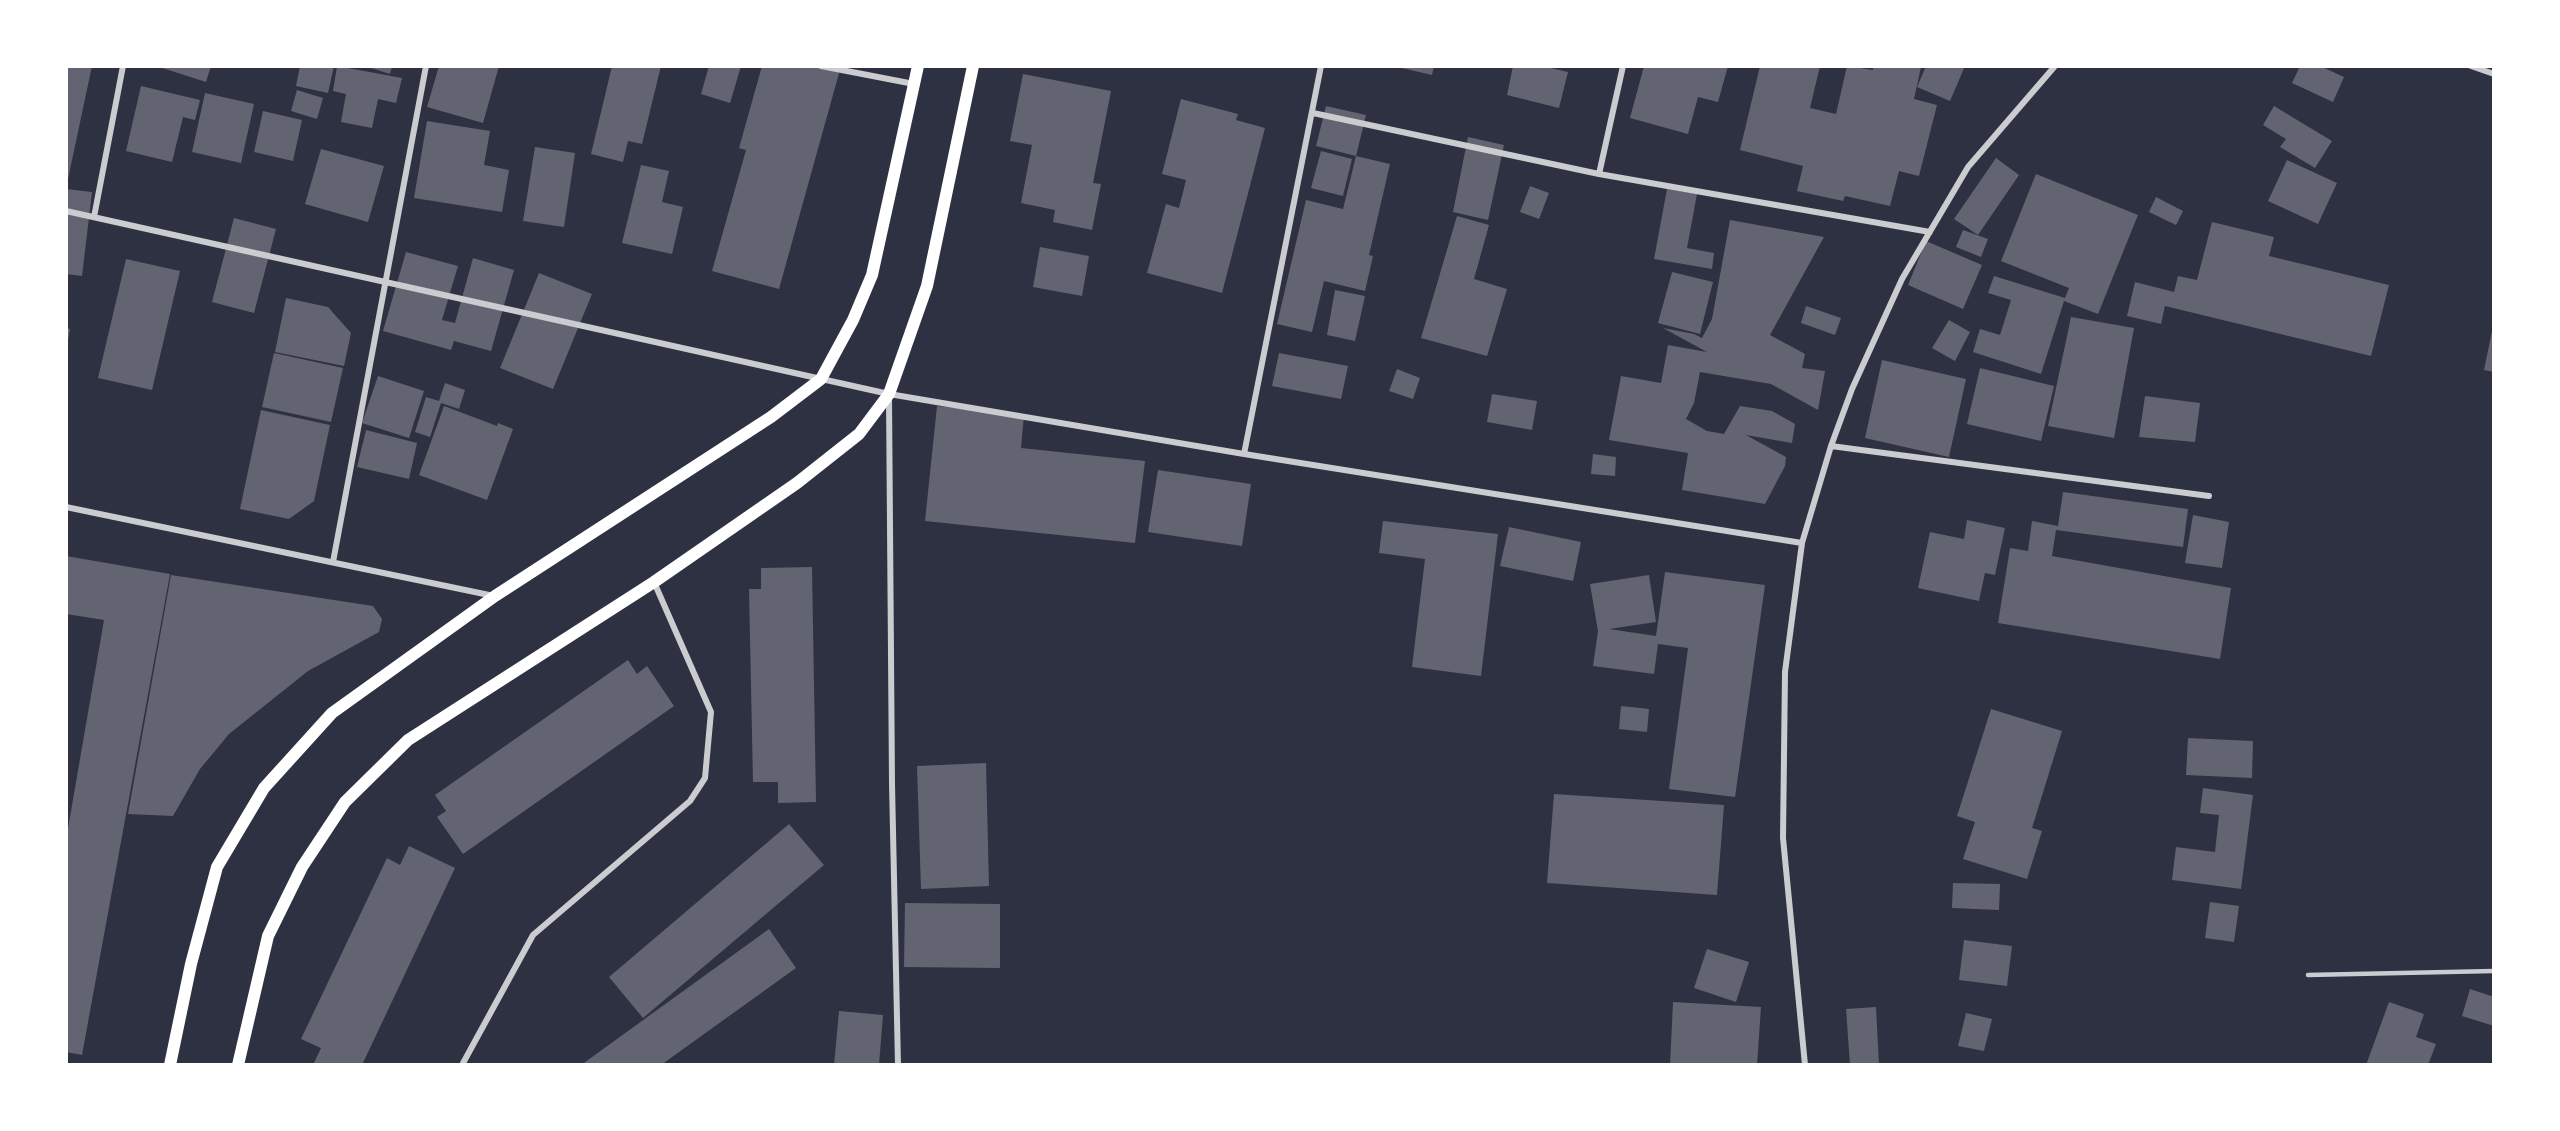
<!DOCTYPE html>
<style>
body{margin:0}
#map{position:relative;width:2560px;height:1131px;overflow:hidden;background:#2d3142;font-family:"Asap Condensed",sans-serif}
canvas{display:block}
.frame{position:absolute;inset:0;border:68px solid #fff;pointer-events:none}
</style>
<div id="map">
<canvas width="2560" height="1131"></canvas>
<div class="frame"></div>
</div>
<script>
const c = document.querySelector('canvas').getContext('2d');
c.lineJoin = 'round';
function paint(path, color) { c.fillStyle = color; c.fill(path, 'evenodd'); }
const toPath = rows => new Path2D(rows.map(r => 'M' + r).join(''));
function strokePath(path, color, width, dash) { c.strokeStyle = color; c.lineWidth = width; c.lineCap = dash ? 'butt' : 'round'; c.setLineDash(dash || []); c.stroke(path); }
const building = toPath([
 [66,66,92,66,68,179,66,178],
 [156,66,211,66,206,82],
 [300,66,334,66,328,93,296,86],
 [337,66,402,78,396,103,378,99,372,128,341,122,346,94,333,91],
 [365,66,392,66,390,74],
 [439,66,499,66,483,123,427,107],
 [612,66,661,66,642,144,628,141,623,162,591,154],
 [709,66,741,66,730,103,701,94],
 [762,66,841,66,779,289,712,271,746,150,739,148],
 [1393,66,1434,66,1432,75],
 [1513,66,1542,66,1568,72,1559,108,1507,95],
 [1644,66,1728,66,1718,102,1698,97,1688,134,1630,118],
 [1760,66,1820,66,1810,108,1836,114,1847,66,1873,70,1873,66,1921,67,1914,99,1937,105,1919,176,1899,171,1890,206,1845,196,1843,201,1797,191,1803,166,1740,150],
 [1926,66,1965,66,1950,101,1917,87],
 [2300,66,2320,66,2344,77,2333,102,2292,83],
 [1023,74,1111,91,1093,183,1101,184,1092,230,1053,222,1055,210,1021,203,1032,145,1010,141],
 [141,86,200,100,195,120,183,117,172,162,126,151],
 [297,90,323,98,317,119,291,111],
 [205,93,254,104,241,163,192,152],
 [1181,99,1238,114,1236,120,1265,128,1222,293,1147,273,1166,204,1179,208,1186,180,1162,174],
 [1326,106,1366,115,1356,156,1316,146],
 [2274,106,2332,141,2315,168,2280,147,2286,139,2263,125],
 [263,111,302,120,293,161,254,152],
 [427,121,490,131,484,165,509,170,502,212,414,198],
 [1468,137,1504,145,1488,220,1453,212],
 [535,147,575,153,564,227,523,221],
 [321,149,384,166,368,222,305,204],
 [1321,151,1352,159,1343,196,1311,188],
 [1356,156,1390,164,1369,255,1373,256,1365,291,1324,281,1312,332,1277,324,1306,200,1343,209],
 [1996,158,2019,175,1978,235,1954,219],
 [2287,160,2337,183,2318,224,2268,201],
 [641,165,669,171,662,202,683,207,672,254,622,243],
 [2036,174,2138,215,2098,314,2064,301,2041,374,1973,352,1980,329,2000,335,2011,300,1988,293,1994,276,2065,298,2069,288,2001,261],
 [1530,186,1549,193,1539,219,1520,212],
 [66,189,92,192,82,276,66,274],
 [1667,189,1697,194,1687,248,1714,253,1712,269,1654,259],
 [2156,197,2183,211,2176,225,2149,212],
 [1457,216,1489,225,1474,279,1507,289,1487,356,1421,338],
 [234,218,276,229,254,313,212,302],
 [1730,220,1824,237,1770,335,1805,354,1802,368,1825,371,1818,410,1771,384,1700,372,1694,403,1686,419,1707,431,1724,434,1740,406,1772,411,1795,424,1792,443,1746,435,1786,457,1785,466,1765,504,1682,490,1688,453,1609,440,1621,376,1661,383,1668,345,1707,352,1663,328,1694,334,1702,338,1712,319],
 [2212,222,2274,237,2269,256,2389,285,2371,356,2165,306,2161,324,2127,316,2135,282,2174,292,2178,276,2197,280],
 [1963,230,1988,239,1981,257,1956,247],
 [1926,241,1982,265,1963,309,1908,285],
 [1040,247,1089,256,1082,296,1033,287],
 [406,252,458,266,442,320,455,323,473,258,514,270,491,351,454,341,451,350,383,331],
 [126,259,180,271,152,390,98,378],
 [1672,272,1713,282,1700,334,1658,323],
 [539,273,592,294,553,389,500,368],
 [1335,290,1365,296,1355,341,1327,335],
 [286,298,328,307,351,333,344,366,275,352],
 [1806,306,1841,318,1835,335,1801,323],
 [2071,317,2134,328,2114,438,2048,426],
 [1949,320,1970,332,1955,361,1932,348],
 [2493,326,2494,326,2494,372,2484,370],
 [66,328,70,329,67,346,66,345],
 [274,353,343,368,331,422,262,407],
 [1279,353,1348,366,1341,399,1272,386],
 [1882,360,1966,379,1949,457,1865,438],
 [1980,368,2054,386,2041,441,1967,424],
 [1397,369,1420,378,1413,399,1389,391],
 [378,376,424,391,409,438,362,423],
 [445,383,465,390,459,409,441,403,430,437,415,432,426,397,439,401],
 [1492,394,1537,401,1532,430,1487,422],
 [2145,396,2200,403,2195,442,2139,437],
 [444,406,497,426,498,423,513,429,487,500,419,475],
 [937,406,1024,415,1021,448,1145,461,1135,543,925,521],
 [261,410,330,425,314,501,289,519,240,509],
 [366,430,417,443,409,479,357,467],
 [1593,454,1616,457,1615,476,1591,474],
 [1158,470,1251,484,1242,546,1148,532],
 [2063,492,2188,509,2183,547,2056,530,2052,556,2231,588,2220,659,1998,623,2010,548,2028,551,2032,521,2058,526],
 [2193,515,2229,522,2222,568,2185,563],
 [1967,520,2005,528,1995,575,1985,573,1979,601,1918,588,1930,532,1964,539],
 [1383,521,1498,534,1481,676,1412,667,1425,559,1379,553],
 [1509,527,1581,542,1573,581,1500,566],
 [66,556,170,574,82,1055,66,1052,66,840,104,620,66,614],
 [812,567,816,802,778,803,778,782,753,782,749,589,761,589,761,568],
 [1665,572,1765,585,1735,797,1669,789,1688,648,1658,644,1654,674,1593,666,1598,631,1590,584,1649,575,1656,622,1609,629,1656,636],
 [171,575,373,606,382,619,379,632,308,671,229,734,200,769,173,816,128,814],
 [628,660,637,674,647,666,674,706,463,854,437,817,446,811,435,795],
 [1621,706,1649,709,1647,732,1619,729],
 [1991,709,2062,731,2032,828,2042,831,2027,879,1963,859,1975,822,1957,816],
 [2188,738,2253,741,2252,778,2186,775],
 [986,763,989,886,921,889,917,766],
 [2203,788,2253,795,2241,889,2172,880,2176,847,2215,852,2219,815,2200,813],
 [1554,794,1724,805,1717,895,1547,883],
 [789,824,824,865,643,1018,609,977],
 [409,846,455,868,362,1065,313,1065,321,1048,301,1039,387,858,400,865],
 [1953,883,2000,884,1999,910,1952,908],
 [2210,902,2239,906,2234,942,2205,938],
 [905,903,1000,904,1000,968,904,967],
 [769,929,796,968,661,1065,581,1065],
 [1964,940,2012,946,2007,986,1959,980],
 [1707,949,1749,962,1736,1002,1694,988],
 [2470,989,2494,997,2494,1026,2462,1016],
 [1673,1002,1761,1007,1757,1065,1670,1065],
 [2389,1002,2424,1014,2416,1037,2436,1044,2428,1065,2366,1065],
 [1876,1007,1879,1065,1850,1065,1846,1009],
 [839,1011,883,1015,879,1065,834,1065],
 [1966,1013,1992,1019,1984,1051,1958,1046]
]);
const service = toPath([
 [2308,975,2494,971]
]);
const minor = toPath([
 [821,66,914,84],
 [2471,66,2494,74],
 [1313,113,1599,174,1930,232],
 [1599,174,1623,66],
 [66,211,889,394,1244,454,1802,543],
 [94,217,123,66],
 [889,397,892,784,898,1065],
 [1831,446,2209,496],
 [1244,454,1321,66],
 [66,507,494,596],
 [333,562,426,66],
 [462,1065,533,935,690,801,705,778,711,712,654,582],
 [1805,1065,1783,838,1785,672,1802,543,1831,446,1852,389,1902,279,1968,167,2055,66]
]);
const secondary = toPath([
 [170,1065,191,964,217,867,264,788,332,713,495,596,771,417,821,379,853,320,872,275,918,66],
 [238,1065,268,936,302,867,345,802,408,740,654,582,797,483,859,434,889,394,927,286,973,66]
]);
paint(building, '#626471');
strokePath(service, '#caccd0', 4.5);
strokePath(minor, '#caccd0', 6);
strokePath(secondary, '#fff', 12);
</script>
